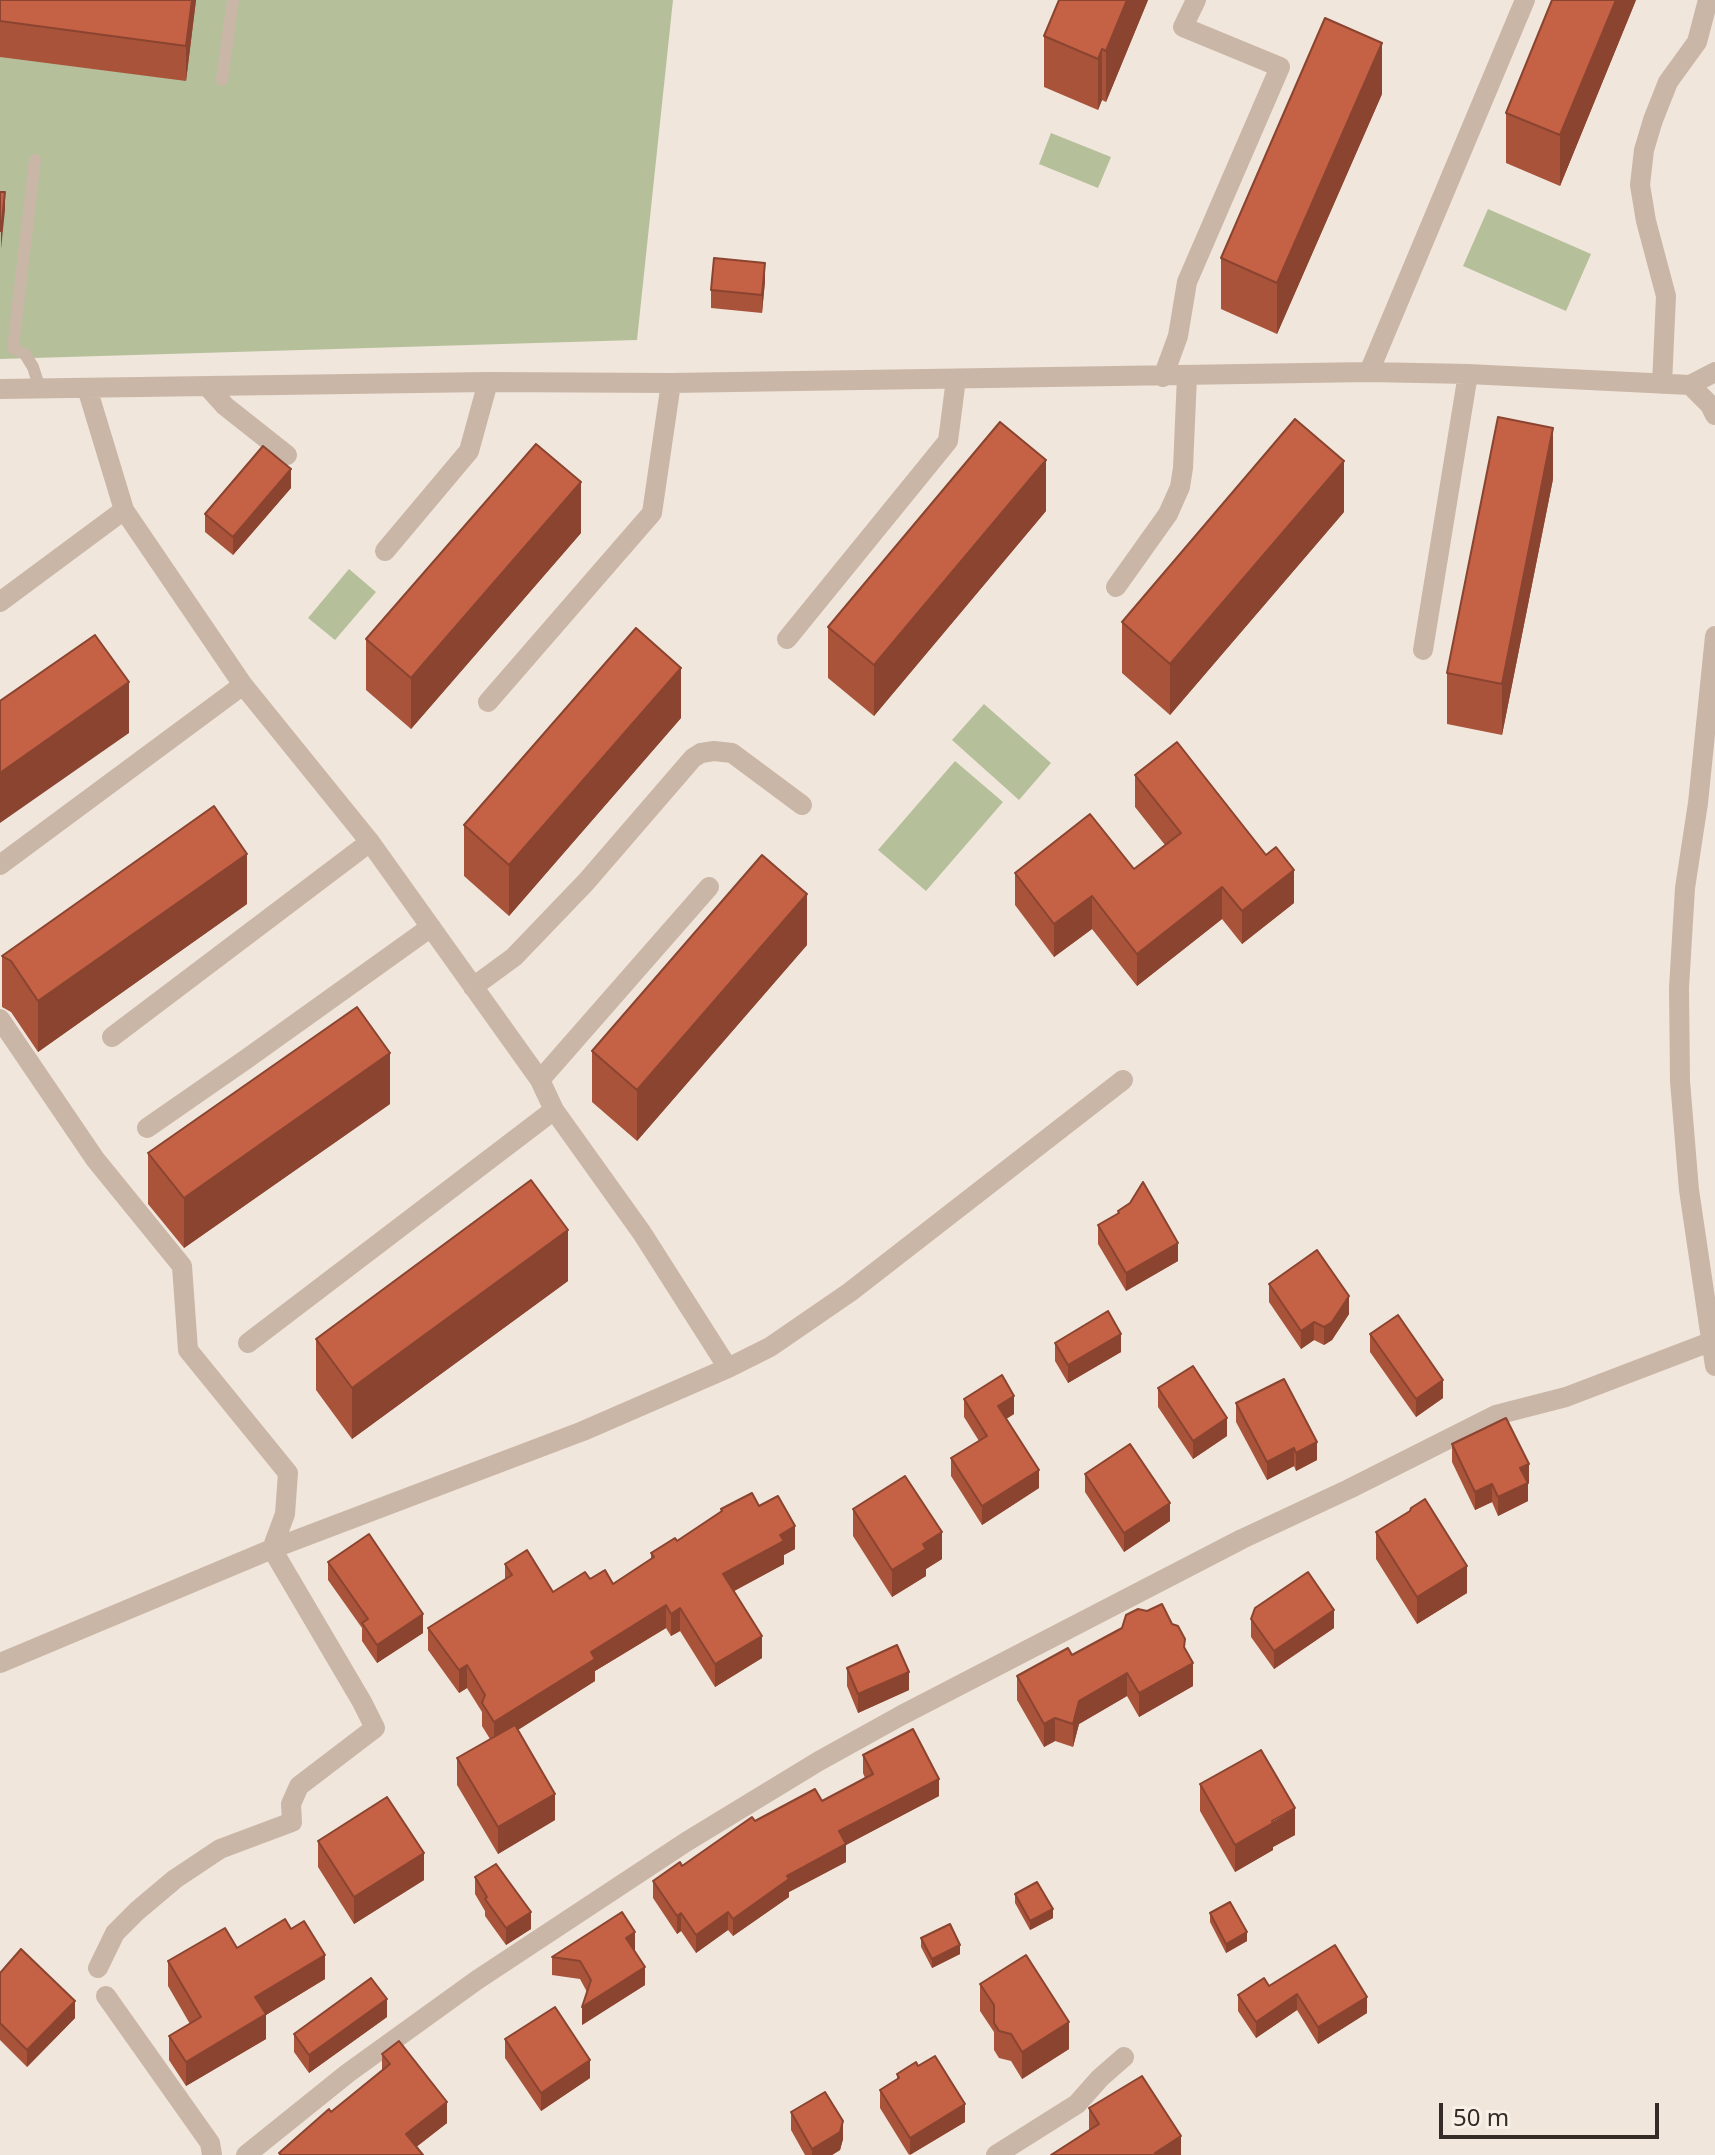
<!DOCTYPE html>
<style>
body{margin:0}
#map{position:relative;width:1715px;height:2155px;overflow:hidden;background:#f1e6db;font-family:"Noto Sans",sans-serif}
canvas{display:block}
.scale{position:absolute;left:1439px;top:2103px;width:220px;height:36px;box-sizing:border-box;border:4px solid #362c27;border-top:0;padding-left:10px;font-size:24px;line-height:28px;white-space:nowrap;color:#362c27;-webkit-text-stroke:6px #f9f0e7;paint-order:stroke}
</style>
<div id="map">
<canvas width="1715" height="2155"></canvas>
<div class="scale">50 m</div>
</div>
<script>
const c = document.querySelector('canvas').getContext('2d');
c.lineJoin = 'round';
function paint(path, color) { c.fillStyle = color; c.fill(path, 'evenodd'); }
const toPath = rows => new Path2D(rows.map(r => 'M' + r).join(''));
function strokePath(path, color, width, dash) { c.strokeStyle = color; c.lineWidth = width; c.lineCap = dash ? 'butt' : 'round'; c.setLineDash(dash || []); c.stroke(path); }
const green = toPath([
 [0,0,673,0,637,340,0,359],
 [1051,133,1111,157,1098,188,1039,164],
 [1488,209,1591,254,1566,311,1463,266],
 [349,569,376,592,335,640,308,618],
 [984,704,1051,763,1019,800,952,740],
 [955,761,1003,802,926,891,878,850]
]);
const lane = toPath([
 [222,80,233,0],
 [35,160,13,348,25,354,33,367,40,389]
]);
const street = toPath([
 [1369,372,1525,0],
 [1163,377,1178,336,1187,282,1280,67,1183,27,1196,0],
 [1662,384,1666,296,1646,221,1640,185,1644,150,1653,120,1668,82,1697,42,1708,0],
 [1690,385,1710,405,1715,415],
 [208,387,225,406,287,455],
 [87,388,124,510,243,685,370,842,540,1080,554,1110,642,1233,728,1368],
 [0,389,488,382,671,383,1369,372,1468,374,1690,385,1715,372],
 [385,551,469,451,488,382],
 [1116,587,1168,514,1180,487,1183,468,1187,376],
 [0,602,124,510],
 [1715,636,1698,803,1685,888,1679,988,1680,1081,1689,1190,1715,1366],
 [787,639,948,441,956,379],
 [1423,650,1468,374],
 [488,702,652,513,671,383],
 [0,865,243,685],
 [473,987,514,957,586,882,693,758,701,753,714,751,732,753,802,805],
 [0,1019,95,1159,182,1266,188,1350,288,1473,285,1514,272,1549,362,1702,375,1728,299,1786,291,1804,292,1822,220,1849,175,1879,137,1911,115,1933,98,1968],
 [112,1037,370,842],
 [540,1080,709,887],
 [147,1128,245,1060,431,927],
 [248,1343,554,1110],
 [0,1663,272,1549,583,1431,728,1368,770,1347,850,1292,1123,1080],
 [106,1996,210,2143,212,2155],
 [246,2155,348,2073,477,1980,686,1842,819,1761,902,1715,1242,1539,1349,1489,1496,1415,1566,1397,1710,1342],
 [996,2155,1077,2104,1100,2078,1124,2057]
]);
const wall = toPath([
 [0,0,196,0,186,81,0,57],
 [1148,0,1106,102,1102,100,1098,110,1044,87,1044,36],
 [1636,0,1560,186,1506,163,1506,113],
 [1382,94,1277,334,1221,309,1221,258],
 [765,281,762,313,711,308,711,290],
 [1553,479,1502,735,1447,724,1447,673],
 [291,488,233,555,205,532,205,514],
 [1046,511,874,716,828,678,828,627],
 [1344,512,1170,715,1122,673,1122,622],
 [581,533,411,729,366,690,366,639],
 [681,718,509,916,464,876,464,825],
 [1135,775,1294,903,1242,944,1222,919,1137,986,1092,929,1054,957,1015,905,1015,873,1134,869,1165,845,1135,807],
 [247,904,38,1052,11,1012,2,1007,2,956],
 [807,945,637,1141,592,1102,592,1051],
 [390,1104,184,1248,148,1204,148,1153],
 [1118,1211,1178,1261,1126,1291,1098,1244,1098,1225,1118,1214],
 [568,1281,352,1439,316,1390,316,1339],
 [1269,1284,1349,1314,1332,1340,1324,1345,1314,1340,1301,1349,1269,1302],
 [1370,1334,1443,1398,1416,1417,1370,1352],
 [1055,1343,1121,1352,1068,1383,1055,1361],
 [1158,1388,1227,1436,1193,1459,1158,1407],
 [964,1399,1014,1414,1006,1419,1039,1488,982,1525,951,1476,951,1458,979,1441,964,1417],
 [1236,1403,1317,1460,1296,1471,1294,1466,1267,1480,1236,1422],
 [1452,1444,1529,1482,1528,1482,1528,1501,1498,1516,1492,1502,1475,1510,1452,1462],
 [1085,1474,1170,1521,1124,1552,1085,1492],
 [759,1506,795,1549,784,1555,784,1564,734,1591,762,1658,715,1687,680,1631,671,1636,666,1628,595,1671,595,1681,518,1730,555,1820,498,1854,457,1785,457,1758,490,1739,482,1726,482,1712,467,1688,459,1693,428,1650,428,1628,505,1579,505,1564,553,1592,590,1579,613,1584,651,1559,651,1553,677,1541,721,1512,721,1509],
 [853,1509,942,1559,926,1569,926,1576,892,1597,853,1536],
 [1376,1532,1467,1593,1417,1624,1376,1559],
 [328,1562,423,1633,377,1663,362,1641,362,1628,328,1580],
 [1251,1619,1334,1628,1274,1669,1251,1637],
 [1185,1648,1193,1686,1139,1717,1127,1696,1079,1724,1073,1747,1055,1741,1044,1747,1017,1700,1017,1676],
 [847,1668,909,1690,858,1713,847,1686],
 [863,1755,939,1796,846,1845,846,1862,789,1892,789,1897,733,1936,728,1930,696,1953,681,1931,677,1934,653,1898,653,1881,682,1866,755,1821,822,1801,865,1778,863,1773],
 [1200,1784,1295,1835,1273,1847,1273,1850,1235,1872,1200,1811],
 [318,1841,424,1880,354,1924,318,1867],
 [475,1877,531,1929,506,1945,485,1916,485,1911,475,1894],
 [1015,1894,1053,1918,1030,1930,1015,1903],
 [1210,1913,1247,1941,1226,1953,1210,1922],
 [291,1929,325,1979,266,2015,266,2039,186,2086,169,2060,169,2036,190,2024,168,1986,168,1961,237,1948],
 [921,1938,960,1954,932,1968,921,1947],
 [634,1950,645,1985,582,2025,587,1992,580,1979,552,1975,552,1957,635,1950],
 [0,1973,75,2018,27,2067,0,2040],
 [980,1984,1069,2049,1022,2079,1011,2061,999,2058,994,2050,994,2032,980,2011],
 [1269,1986,1367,2013,1318,2044,1297,2010,1256,2038,1238,2011,1238,1995],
 [387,2017,309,2073,294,2052,294,2034],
 [505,2039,590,2078,541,2111,505,2058],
 [382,2054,447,2123,416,2147,423,2155,279,2155,279,2153,382,2071],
 [918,2066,965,2122,909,2155,880,2108,880,2090,897,2079,897,2074],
 [1089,2108,1181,2155,1089,2131],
 [791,2112,843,2139,840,2150,832,2155,805,2155,791,2130]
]);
const shadedWall = toPath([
 [192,0,196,0,186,81,186,46],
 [1127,0,1148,0,1106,102,1106,51],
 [1616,0,1636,0,1560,186,1560,135],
 [1382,43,1382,94,1277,334,1277,283],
 [1102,49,1102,100,1098,110,1098,59],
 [5,192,5,210,1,249,1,231],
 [765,263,765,281,762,313,762,295],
 [1553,428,1553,479,1502,735,1502,684],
 [1046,460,1046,511,874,716,874,665],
 [1344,461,1344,512,1170,715,1170,664],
 [291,469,291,488,233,555,233,537],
 [581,482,581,533,411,729,411,678],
 [681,668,681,718,509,916,509,865],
 [129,682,129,733,0,823,0,773],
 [247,854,247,904,38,1052,38,1001],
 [1294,870,1294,903,1242,944,1242,911],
 [1222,887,1222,919,1137,986,1137,954],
 [807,894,807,945,637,1141,637,1090],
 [1092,896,1092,929,1054,957,1054,924],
 [390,1053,390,1104,184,1248,184,1198],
 [568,1230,568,1281,352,1439,352,1388],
 [1178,1243,1178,1261,1126,1291,1126,1273],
 [1349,1296,1349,1314,1332,1340,1324,1345,1324,1327],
 [1314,1322,1314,1340,1301,1349,1301,1331],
 [1121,1334,1121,1352,1068,1383,1068,1365],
 [1443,1380,1443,1398,1416,1417,1416,1399],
 [1014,1396,1014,1414,998,1424,998,1406],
 [1227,1418,1227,1436,1193,1459,1193,1441],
 [1317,1442,1317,1460,1296,1471,1296,1453],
 [1294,1448,1294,1466,1267,1480,1267,1462],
 [1529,1464,1529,1482,1520,1486,1520,1468],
 [1039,1470,1039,1488,982,1525,982,1506],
 [1528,1483,1528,1501,1498,1516,1498,1497],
 [1492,1484,1492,1502,1475,1510,1475,1492],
 [1170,1503,1170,1521,1124,1552,1124,1533],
 [795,1526,795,1549,784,1555,784,1564,723,1597,723,1574,780,1535],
 [942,1532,942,1559,926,1569,926,1576,892,1597,892,1570,923,1544],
 [1467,1566,1467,1593,1417,1624,1417,1597],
 [666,1605,666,1628,595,1671,595,1681,494,1745,494,1722,591,1652],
 [680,1608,680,1631,671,1636,671,1614],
 [1334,1610,1334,1628,1274,1669,1274,1651],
 [423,1614,423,1633,377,1663,377,1645],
 [762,1636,762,1658,715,1687,715,1664],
 [1185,1639,1185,1662,1193,1663,1193,1686,1139,1717,1139,1693],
 [467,1665,467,1688,459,1693,459,1670],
 [909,1672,909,1690,858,1713,858,1694],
 [1127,1673,1127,1696,1079,1724,1073,1747,1073,1724,1079,1701],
 [1055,1718,1055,1741,1044,1747,1044,1724],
 [939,1779,939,1796,846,1845,846,1862,789,1892,789,1897,733,1936,733,1919,787,1876,839,1831],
 [555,1794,555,1820,498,1854,498,1827],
 [1295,1808,1295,1835,1273,1847,1273,1850,1235,1872,1235,1845],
 [424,1853,424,1880,354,1924,354,1897],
 [1053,1909,1053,1918,1030,1930,1030,1921],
 [531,1912,531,1929,506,1945,506,1928],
 [728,1912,728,1930,696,1953,696,1935],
 [681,1913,681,1931,677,1934,677,1916],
 [635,1932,635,1950,626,1956,626,1938],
 [1247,1932,1247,1941,1226,1953,1226,1944],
 [960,1945,960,1954,932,1968,932,1959],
 [325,1955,325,1979,266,2015,266,2039,186,2086,186,2062,255,1997],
 [645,1967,645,1985,582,2025,582,2007],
 [1297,1994,1297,2010,1256,2038,1256,2022],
 [1367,1997,1367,2013,1318,2044,1318,2027],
 [387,1999,387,2017,309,2073,309,2055],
 [75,2001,75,2018,27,2067,27,2050],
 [1069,2022,1069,2049,1022,2079,1022,2052],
 [590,2060,590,2078,541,2111,541,2093],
 [447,2102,447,2123,406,2155,406,2134],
 [965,2104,965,2122,910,2155,910,2138],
 [843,2121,843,2139,840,2150,832,2155,812,2155,812,2149],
 [1181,2136,1181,2155,1155,2155,1155,2153]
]);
const building = toPath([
 [0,0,192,0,186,46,0,21,0,0],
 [1059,0,1127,0,1106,51,1102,49,1098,59,1044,36,1059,0],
 [1552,0,1616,0,1560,135,1506,113,1552,0],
 [1325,18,1382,43,1277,283,1221,258,1325,18],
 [0,192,5,192,1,231,0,231,0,192],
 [714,258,765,263,762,295,711,290,714,258],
 [1498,417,1553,428,1502,684,1447,673,1498,417],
 [1295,419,1344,461,1170,664,1122,622,1295,419],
 [1000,422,1046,460,874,665,828,627,1000,422],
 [536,444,581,482,411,678,366,639,536,444],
 [263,446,291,469,233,537,205,514,263,446],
 [636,628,681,668,509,865,464,825,636,628],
 [95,635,129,682,0,773,0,701,95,635],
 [1177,742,1266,855,1276,847,1294,870,1242,911,1222,887,1137,954,1092,896,1054,924,1015,873,1090,814,1134,869,1181,833,1135,775,1177,742],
 [214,806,247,854,38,1001,11,961,2,956,214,806],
 [762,855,807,894,637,1090,592,1051,762,855],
 [357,1007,390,1053,184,1198,148,1153,357,1007],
 [531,1180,568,1230,352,1388,316,1339,531,1180],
 [1143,1182,1178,1243,1126,1273,1098,1225,1119,1213,1118,1211,1130,1203,1143,1182],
 [1317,1250,1349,1296,1332,1322,1324,1327,1314,1322,1301,1331,1269,1284,1317,1250],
 [1108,1311,1121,1334,1068,1365,1055,1343,1108,1311],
 [1398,1315,1443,1380,1416,1399,1370,1334,1398,1315],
 [1193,1366,1227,1418,1193,1441,1158,1388,1193,1366],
 [1002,1375,1014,1396,998,1406,1039,1470,982,1506,951,1458,987,1436,964,1399,1002,1375],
 [1284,1379,1317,1442,1296,1453,1294,1448,1267,1462,1236,1403,1284,1379],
 [1506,1418,1529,1464,1520,1468,1528,1483,1498,1497,1492,1484,1475,1492,1452,1444,1506,1418],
 [1130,1444,1170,1503,1124,1533,1085,1474,1130,1444],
 [905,1476,942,1532,923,1544,926,1549,892,1570,853,1509,905,1476],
 [752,1493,759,1506,778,1496,795,1526,780,1535,784,1541,723,1574,762,1636,715,1664,680,1608,671,1614,666,1605,591,1652,595,1659,494,1722,482,1703,485,1695,467,1665,459,1670,428,1628,512,1575,505,1564,527,1550,553,1592,585,1572,590,1579,605,1570,613,1584,654,1557,651,1553,675,1538,677,1541,722,1511,721,1509,752,1493],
 [1425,1499,1467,1566,1417,1597,1376,1532,1410,1511,1411,1508,1425,1499],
 [369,1534,423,1614,377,1645,362,1623,368,1619,328,1562,369,1534],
 [1308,1572,1334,1610,1274,1651,1251,1619,1255,1608,1308,1572],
 [1162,1604,1172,1624,1178,1626,1185,1639,1184,1647,1193,1663,1139,1693,1127,1673,1079,1701,1073,1724,1055,1718,1044,1724,1017,1676,1068,1648,1072,1655,1122,1628,1126,1615,1138,1609,1147,1611,1162,1604],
 [897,1645,909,1672,858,1694,847,1668,897,1645],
 [515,1725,555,1794,498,1827,457,1758,515,1725],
 [913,1729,939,1779,839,1831,846,1844,787,1876,789,1879,733,1919,728,1912,696,1935,681,1913,677,1916,653,1881,680,1862,682,1866,752,1817,755,1821,815,1789,822,1801,873,1774,863,1755,913,1729],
 [1261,1750,1295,1808,1272,1821,1273,1823,1235,1845,1200,1784,1261,1750],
 [387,1797,424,1853,354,1897,318,1841,387,1797],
 [496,1864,531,1912,506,1928,485,1899,487,1897,475,1877,496,1864],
 [1037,1882,1053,1909,1030,1921,1015,1894,1037,1882],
 [1230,1902,1247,1932,1226,1944,1210,1913,1230,1902],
 [622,1912,635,1932,626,1938,645,1967,582,2007,591,1980,580,1961,552,1957,622,1912],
 [285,1919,291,1929,304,1921,325,1955,255,1997,266,2014,186,2062,169,2036,201,2017,168,1961,225,1928,237,1948,285,1919],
 [950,1924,960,1945,932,1959,921,1938,950,1924],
 [1335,1945,1367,1997,1318,2027,1297,1994,1256,2022,1238,1995,1264,1978,1269,1986,1335,1945],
 [21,1949,75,2001,27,2050,0,2023,0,1973,21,1949],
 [1026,1955,1069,2022,1022,2052,1011,2034,999,2031,994,2023,994,2005,980,1984,1026,1955],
 [371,1978,387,1999,309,2055,294,2034,371,1978],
 [555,2007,590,2060,541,2093,505,2039,555,2007],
 [399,2041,447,2102,406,2134,423,2155,281,2155,279,2153,329,2109,331,2112,390,2064,382,2054,399,2041],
 [935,2056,965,2104,910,2138,880,2090,899,2078,897,2074,916,2062,918,2066,935,2056],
 [1142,2076,1181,2136,1155,2153,1156,2155,1051,2155,1099,2124,1089,2108,1142,2076],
 [825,2092,843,2121,840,2132,812,2149,791,2112,825,2092]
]);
paint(green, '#b5c09b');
strokePath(lane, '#c9b6a7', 12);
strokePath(street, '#c9b6a7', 20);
paint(wall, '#a9533b');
paint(shadedWall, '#8a4430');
paint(building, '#c56145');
strokePath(building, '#8a4430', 2);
</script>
